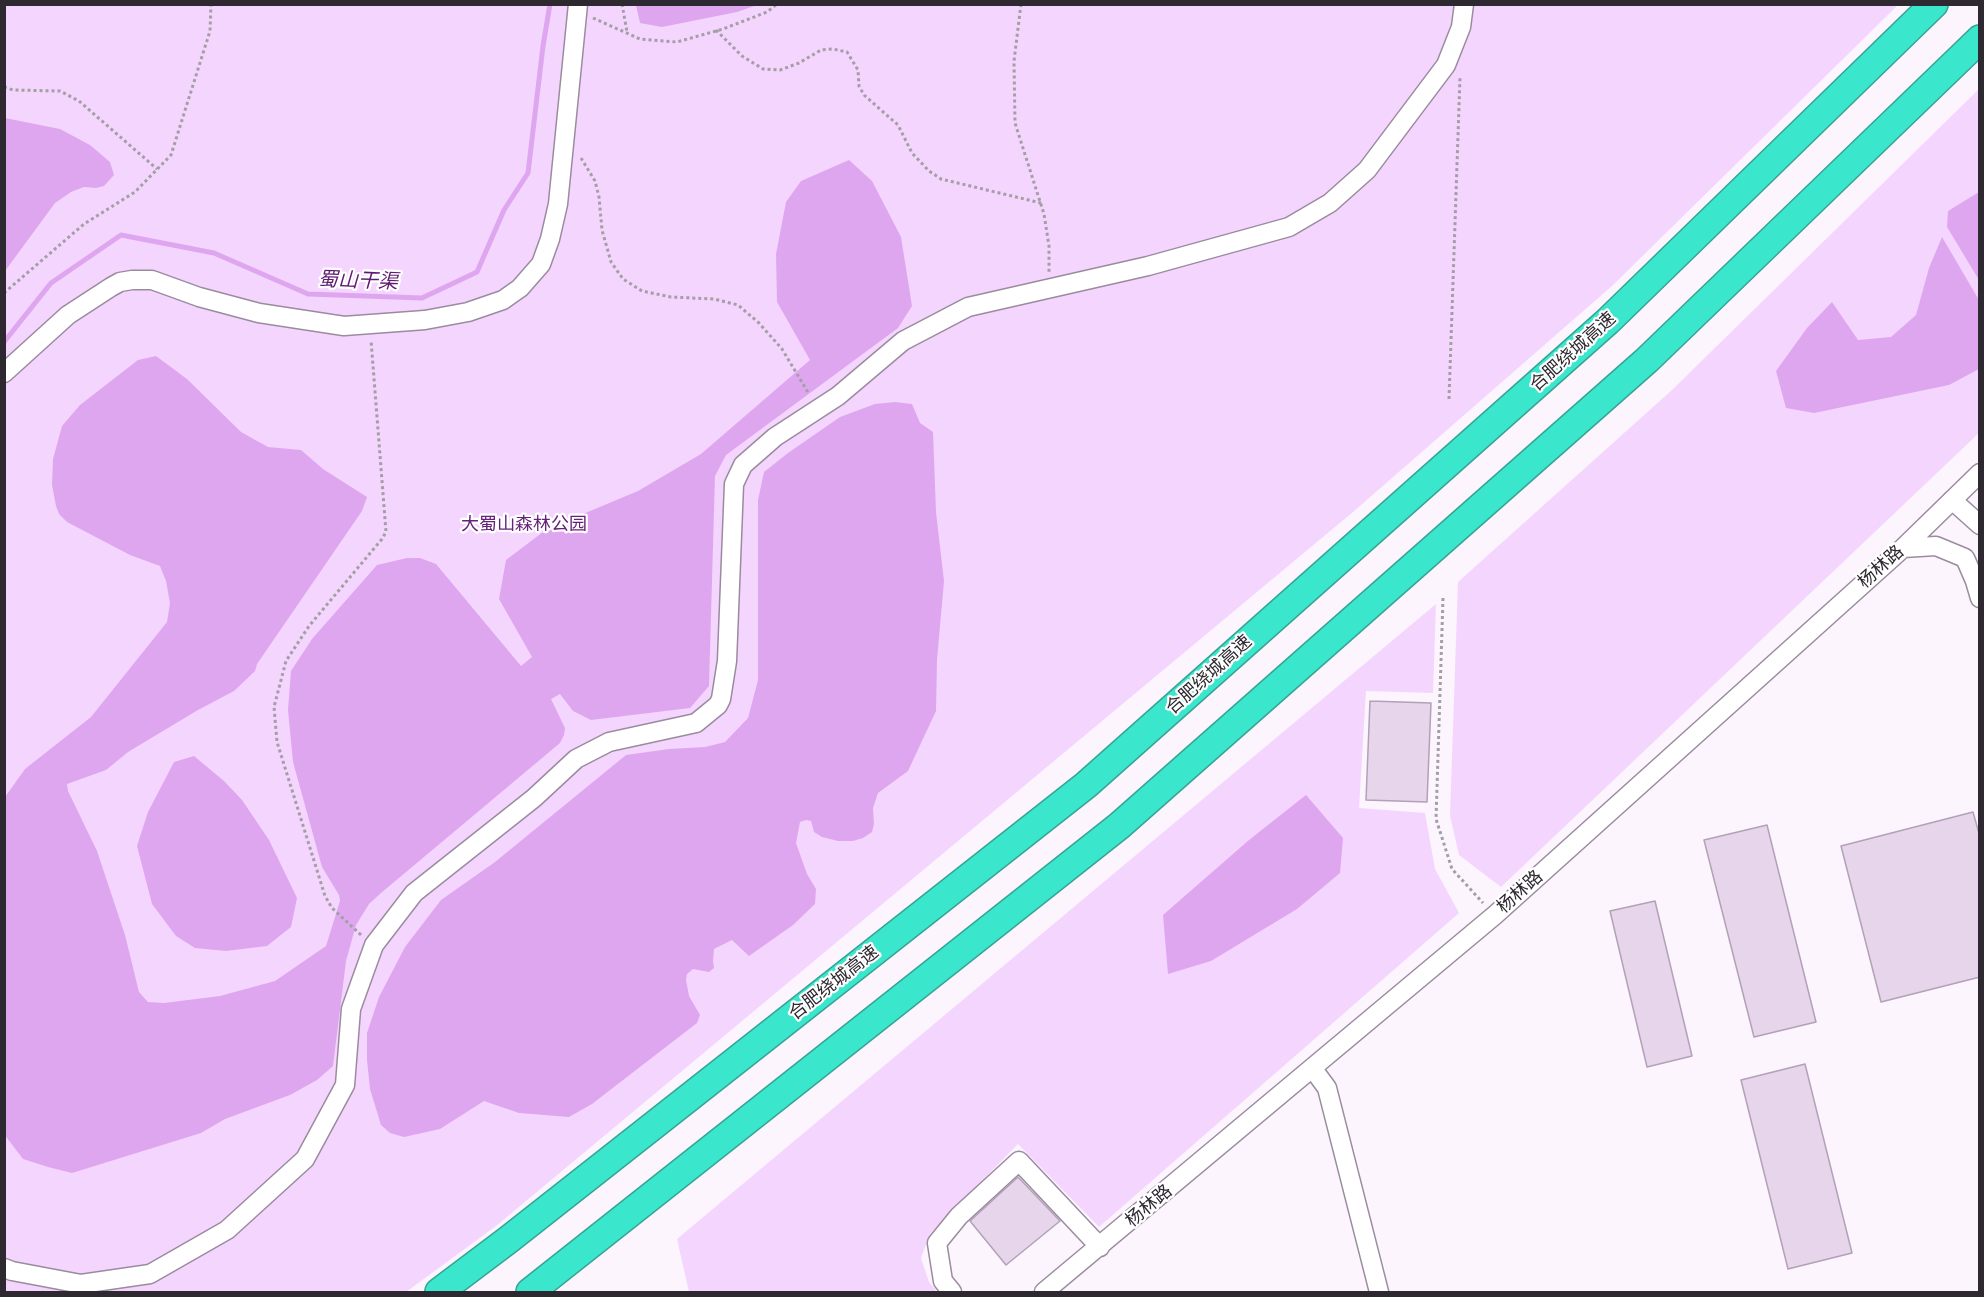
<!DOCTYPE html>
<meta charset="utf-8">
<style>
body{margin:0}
#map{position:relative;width:1984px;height:1297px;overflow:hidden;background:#fcf5fe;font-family:"Work Sans",sans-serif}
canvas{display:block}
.frame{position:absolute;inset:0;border:6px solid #2e2830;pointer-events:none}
</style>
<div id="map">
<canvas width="1984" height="1297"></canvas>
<div class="frame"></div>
</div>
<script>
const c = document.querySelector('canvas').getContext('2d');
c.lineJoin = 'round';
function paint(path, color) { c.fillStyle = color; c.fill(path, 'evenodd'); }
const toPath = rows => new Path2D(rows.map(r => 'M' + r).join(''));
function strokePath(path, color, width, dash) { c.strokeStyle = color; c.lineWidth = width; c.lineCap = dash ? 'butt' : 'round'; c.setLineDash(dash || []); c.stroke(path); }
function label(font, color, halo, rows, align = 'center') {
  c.font = font + ' "Work Sans","Noto Sans SC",sans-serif'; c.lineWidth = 4.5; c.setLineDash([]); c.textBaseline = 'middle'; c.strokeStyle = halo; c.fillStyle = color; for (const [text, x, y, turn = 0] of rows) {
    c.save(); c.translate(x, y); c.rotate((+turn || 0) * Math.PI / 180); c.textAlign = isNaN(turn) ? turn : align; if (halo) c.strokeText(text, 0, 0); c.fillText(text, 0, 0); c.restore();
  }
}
const green = toPath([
 [5,5,1898,5,1612,286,1353,512,496,1226,406,1292,5,1292],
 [1979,89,1979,433,1501,887,1459,855,1450,816,1458,582,1672,390],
 [1436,604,1433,693,1366,691,1359,808,1425,813,1435,869,1459,913,1099,1227,1018,1144,930,1234,921,1258,929,1282,937,1292,689,1292,677,1239]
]);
const water = toPath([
 [636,5,636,4,757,5,737,12,662,27,640,23],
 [5,118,60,129,90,145,110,162,114,175,104,186,96,188,84,187,71,192,55,203,5,271],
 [849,160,872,181,901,237,912,306,898,328,726,455,715,476,709,686,690,708,591,720,573,711,560,694,551,699,565,728,564,735,560,743,381,893,369,904,356,925,346,961,333,1066,317,1080,290,1095,225,1119,201,1133,72,1173,48,1167,23,1159,4,1134,5,797,25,769,91,717,167,622,170,603,166,581,160,566,130,555,67,522,59,514,56,506,52,485,53,459,62,426,80,405,138,360,156,356,187,379,241,432,268,447,301,450,323,469,367,497,362,511,257,664,255,671,234,691,198,710,128,752,106,770,67,784,68,791,97,851,125,935,139,992,148,1002,164,1003,220,996,275,981,326,946,340,901,339,895,322,867,293,762,288,710,291,671,312,639,377,565,407,558,420,558,436,564,521,666,532,657,499,599,506,560,547,529,638,491,701,454,810,360,777,302,776,254,786,202,801,181],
 [1979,192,1979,280,1947,227,1948,211],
 [1942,237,1979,300,1979,369,1949,385,1814,413,1786,408,1776,371,1807,328,1832,302,1858,340,1891,337,1916,315,1929,268],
 [895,402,912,404,920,423,933,432,936,512,944,581,937,660,936,711,908,771,878,793,873,808,874,824,872,832,863,838,853,841,838,841,822,837,814,832,811,821,806,820,800,822,796,843,807,874,816,889,815,904,793,925,749,956,732,940,714,949,713,961,714,968,709,972,693,969,687,974,686,980,689,996,700,1015,697,1023,592,1104,569,1117,519,1113,484,1101,440,1129,404,1137,390,1133,381,1125,370,1089,367,1060,367,1033,379,997,405,947,441,900,495,862,626,755,669,749,705,747,725,742,748,718,758,680,758,500,764,472,788,453,840,417,875,404],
 [194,756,224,781,242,800,269,840,297,898,291,927,267,946,226,951,195,948,176,936,152,904,137,846,148,812,174,762],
 [1306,795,1343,838,1340,873,1297,909,1211,961,1168,974,1163,915,1249,840]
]);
const stream = toPath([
 [4,342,51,283,121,235,214,253,308,294,422,298,477,272,504,210,528,173,543,46,550,4]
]);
const building = toPath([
 [1370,701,1431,703,1427,802,1366,800,1370,701],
 [1973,812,1980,837,1980,977,1881,1002,1841,846,1973,812],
 [1767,825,1816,1022,1754,1037,1704,840,1767,825],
 [1655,901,1692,1056,1647,1067,1610,911,1655,901],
 [1805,1064,1852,1253,1788,1269,1741,1080,1805,1064],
 [1018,1177,1060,1221,1006,1265,970,1221,1018,1177]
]);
const path = toPath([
 [622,4,627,32],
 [1021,4,1014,61,1015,123,1044,214,1049,246,1049,272],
 [593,18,640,39,677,42,723,29,767,12,777,4],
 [716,30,742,56,763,69,780,70,799,63,821,50,833,49,847,52,858,70,859,86,864,95,898,125,912,153,929,171,941,179,1041,203],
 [4,87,13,90,60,91,79,101,157,169],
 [581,158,595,181,599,197,602,230,611,262,623,279,642,291,671,297,714,299,738,305,759,323,782,349,809,394],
 [4,293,84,224,135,192,171,155,210,31,211,4],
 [1449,399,1460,77],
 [1443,598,1436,819,1452,869,1483,903],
 [361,935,332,908,325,896,277,742,274,707,286,661,309,626,382,539,386,532,371,340]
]);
const minor = toPath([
 [4,373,68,315,111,287,120,282,132,280,152,280,199,297,259,313,344,326,425,320,468,312,503,300,520,288,541,264,550,239,558,204,578,4],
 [1952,500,1980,525],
 [1903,548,1936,546,1965,558,1975,581,1980,598],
 [1313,1069,1327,1088,1379,1292],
 [4,1268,12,1271,81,1284,150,1274,227,1230,305,1159,345,1085,351,1009,374,945,414,893,534,798,576,759,609,742,696,723,718,705,721,699,727,661,734,484,743,465,775,437,838,396,903,341,968,307,1148,266,1289,227,1330,203,1367,170,1446,65,1461,27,1464,4],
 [952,1292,943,1281,937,1243,959,1216,1019,1161,1100,1247],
 [1044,1292,1495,915,1903,548,1980,473]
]);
const highway = toPath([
 [439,1292,508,1240,1086,785,1608,321,1934,4],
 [530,1292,1119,826,1647,360,1980,39]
]);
const streetNames = [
 ["合肥绕城高速",1573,352,-42],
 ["杨林路",1881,567,-42],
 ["合肥绕城高速",1209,675,-42],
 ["杨林路",1520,892,-42],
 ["合肥绕城高速",834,983,-38],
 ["杨林路",1149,1206,-40]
];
const parkNames = [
 ["大蜀山森林公园",524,525]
];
const waterNames = [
 ["蜀山干渠",358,281,2]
];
paint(green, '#f4d5fe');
paint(water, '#dfa6f0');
strokePath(stream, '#dfa6f0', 5);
paint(building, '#e7d5ec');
strokePath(building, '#b2a1b7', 1.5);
strokePath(minor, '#9b8b9f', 21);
strokePath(highway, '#36a495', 30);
strokePath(path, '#a49ea6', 3, [3, 3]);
strokePath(minor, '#fff', 18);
strokePath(highway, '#3ae7cc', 27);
label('18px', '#2e2830', '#fff', streetNames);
label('18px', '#662278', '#fff', parkNames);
label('italic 20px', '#5f1b71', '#fff', waterNames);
</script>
